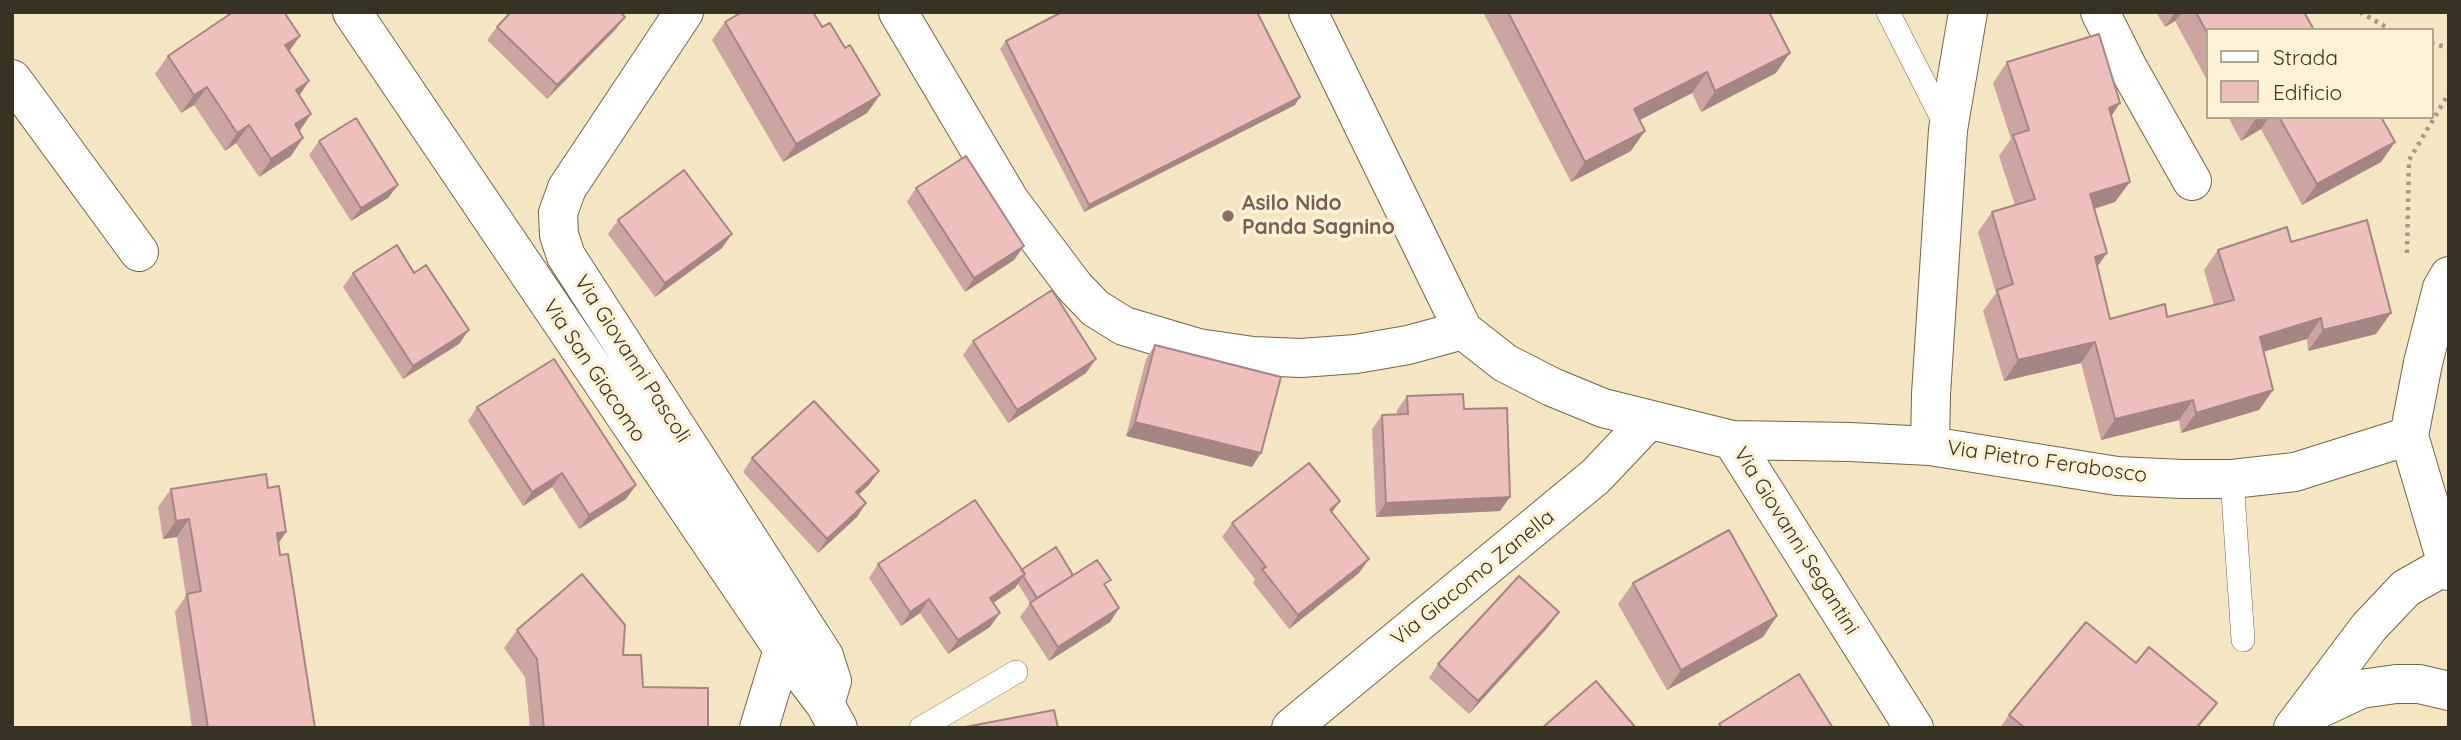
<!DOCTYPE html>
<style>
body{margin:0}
#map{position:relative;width:2461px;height:740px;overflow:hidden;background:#f4e5c3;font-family:Quicksand,sans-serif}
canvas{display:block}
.frame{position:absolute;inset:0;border:14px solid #383225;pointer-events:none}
.legend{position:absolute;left:2206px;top:28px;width:228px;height:91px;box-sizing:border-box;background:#fff2d7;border:2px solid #afa590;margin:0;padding:9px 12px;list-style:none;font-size:21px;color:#383225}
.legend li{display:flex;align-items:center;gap:14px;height:35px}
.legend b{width:35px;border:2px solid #afa590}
</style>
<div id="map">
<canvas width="2461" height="740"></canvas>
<div class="frame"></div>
<ul class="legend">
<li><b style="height:9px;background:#fff"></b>Strada</li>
<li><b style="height:19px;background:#edc0be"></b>Edificio</li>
</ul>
</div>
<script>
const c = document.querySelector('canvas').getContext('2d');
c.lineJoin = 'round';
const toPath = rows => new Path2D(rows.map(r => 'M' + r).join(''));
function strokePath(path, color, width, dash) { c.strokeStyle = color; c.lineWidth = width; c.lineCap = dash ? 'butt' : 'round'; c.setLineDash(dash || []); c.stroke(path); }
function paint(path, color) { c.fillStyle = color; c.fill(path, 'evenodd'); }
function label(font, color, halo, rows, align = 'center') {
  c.font = font + ' Quicksand,sans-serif'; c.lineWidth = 7; c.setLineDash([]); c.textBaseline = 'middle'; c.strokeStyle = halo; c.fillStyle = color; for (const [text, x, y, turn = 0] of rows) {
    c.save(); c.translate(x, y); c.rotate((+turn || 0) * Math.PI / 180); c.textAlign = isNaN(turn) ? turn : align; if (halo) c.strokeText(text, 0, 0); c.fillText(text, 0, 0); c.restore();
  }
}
const path = toPath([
 [2360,12,2391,30],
 [2431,43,2449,48],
 [2407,253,2409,160,2449,93]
]);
const service = toPath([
 [1888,12,1947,128],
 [2232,479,2243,640],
 [921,728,1016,672]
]);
const minor = toPath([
 [352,12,783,649,825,704,838,728],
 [684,12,567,188,558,213,559,235,566,256,824,656,832,681,825,704],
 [898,12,1010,201,1074,286,1095,308,1124,326,1198,348,1253,356,1301,358,1356,354,1408,345,1463,330],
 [1308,12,1463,330,1505,363,1552,387,1603,408,1732,440,1850,442,1930,446,2117,476,2182,479,2232,479,2295,472,2409,436],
 [2100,12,2127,66,2192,181],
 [12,79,139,252],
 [2449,276,2442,288,2423,363,2409,436,2449,571],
 [1732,440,1914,728],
 [1930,446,1931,394,1948,130,1968,12],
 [2306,715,2361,689,2396,684,2419,684,2449,691],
 [759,728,783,649],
 [1291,728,1596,476,1648,421],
 [2293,728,2369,627,2406,588,2447,565]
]);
const wall = toPath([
 [1483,12,1769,12,1776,73,1701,112,1692,93,1640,120,1631,151,1571,182],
 [2156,12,2304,12,2207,30,2207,80,2175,21,2165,27],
 [625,17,615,30,547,99,487,40,497,27],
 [725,22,822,27,845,48,880,95,867,113,783,162,712,40],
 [300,36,289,51,309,81,299,95,311,114,299,131,291,156,259,177,236,143,225,151,194,105,181,113,155,74,168,56],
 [1006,41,1295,105,1084,212,1000,49],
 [2007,62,2111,116,2115,202,2095,209,2097,267,2110,319,2167,317,2214,305,2204,270,2218,250,2291,242,2376,334,2308,351,2307,339,2263,352,2273,390,2259,410,2181,433,2179,420,2101,440,2081,363,2004,381,1983,311,1996,293,1978,232,1992,212,2015,205,1999,156,2011,139,1993,83],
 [2228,117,2381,117,2395,142,2381,162,2302,205,2261,129,2241,141],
 [319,141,398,185,388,198,351,221,309,155],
 [916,188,1024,246,1014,260,965,292,907,202],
 [618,220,722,248,655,297,608,234],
 [353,273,459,344,403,379,343,287],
 [973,341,1086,373,1008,423,963,355],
 [1155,345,1252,467,1126,436,1146,359],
 [1407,396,1464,409,1510,497,1500,511,1376,517,1372,429,1382,415,1397,415,1397,410],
 [477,407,636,485,626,499,579,529,552,487,523,506,468,421],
 [752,458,869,485,858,495,857,517,818,553,743,472],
 [268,488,315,728,192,728,175,612,186,596,177,537,163,539,158,507,171,489],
 [1340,501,1332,512,1359,573,1289,629,1253,583,1255,579,1222,537,1232,523],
 [878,564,1021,570,1073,575,1106,587,1119,608,1110,622,1049,661,1020,617,1030,603,1018,584,1015,588,993,603,990,627,948,654,920,613,901,626,869,578],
 [1633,583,1777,616,1763,637,1667,690,1618,604],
 [1549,626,1469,714,1429,678,1438,664],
 [517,630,623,655,643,687,708,728,530,728,525,677,504,648],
 [2136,663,2217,703,2198,728,2000,728,2009,715]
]);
const shadedWall = toPath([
 [2175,12,2182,12,2175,21,2165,27],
 [625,17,615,30,547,99,557,85],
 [300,36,287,54,285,45],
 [1790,53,1776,73,1701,112,1715,91],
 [1707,72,1692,93,1620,130,1634,109],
 [309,81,297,99,296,90],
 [207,87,194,105,181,113,194,95],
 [880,95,867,113,783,162,796,144],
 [1300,97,1295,105,1084,212,1089,205],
 [2120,103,2106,124,2109,108],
 [311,114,299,132,295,124],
 [2261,117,2269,117,2261,129,2241,141,2255,120],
 [249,125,236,143,225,151,237,133],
 [1645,131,1631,151,1571,182,1585,162],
 [303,138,291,156,259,177,271,159],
 [2395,142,2381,162,2302,205,2317,184],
 [2130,182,2115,202,2076,214,2090,194],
 [398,185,388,198,351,221,361,208],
 [732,234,722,248,655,297,665,283],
 [1024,246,1014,260,965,292,974,278],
 [2107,253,2093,273,2095,257],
 [2391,313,2376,334,2308,351,2323,330],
 [2321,318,2307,339,2245,357,2260,337],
 [469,330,459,344,403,379,413,366],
 [2095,342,2081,363,2004,381,2018,360],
 [1096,359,1086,373,1008,423,1017,410],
 [2273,390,2259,410,2181,433,2196,413],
 [2193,400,2179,420,2101,440,2115,419],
 [1135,422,1261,453,1252,467,1126,436],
 [879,471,869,485,846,506,856,492],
 [562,473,552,487,523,506,532,492],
 [636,485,626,499,579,529,589,515],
 [1510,497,1500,511,1376,517,1386,503],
 [1340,501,1330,515,1330,510],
 [866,503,857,517,818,553,827,539],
 [189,519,177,537,163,539,176,521],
 [286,532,274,550,277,533],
 [1369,559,1359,573,1289,629,1298,615],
 [1025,574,1015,588,980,612,990,598],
 [929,599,920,613,901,626,910,612],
 [1119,608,1110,622,1049,661,1058,647],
 [1559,612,1549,626,1469,714,1478,701],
 [1000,613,990,627,948,654,958,640],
 [1777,616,1763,637,1667,690,1681,670],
 [2217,703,2198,728,2196,728]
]);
const building = toPath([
 [233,12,284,12,300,36,285,45,309,81,296,90,311,114,295,124,303,138,271,159,249,125,237,133,207,87,194,95,168,56,233,12],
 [511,12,620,12,625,17,557,85,497,27,511,12],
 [742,12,813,12,822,27,830,23,845,48,850,45,880,95,796,144,725,22,742,12],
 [1062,12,1257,12,1300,97,1089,205,1006,41,1062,12],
 [1508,12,1769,12,1790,53,1715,91,1707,72,1634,109,1645,131,1585,162,1508,12],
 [2196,12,2304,12,2314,30,2207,30,2207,33,2196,12],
 [2099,34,2120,103,2109,108,2130,182,2090,194,2107,253,2095,257,2110,319,2165,304,2167,317,2234,300,2218,250,2287,227,2291,242,2367,220,2391,313,2323,330,2321,318,2260,337,2273,390,2196,413,2193,400,2115,419,2095,342,2018,360,1997,290,2013,284,1992,212,2035,199,2013,135,2029,130,2007,62,2099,34],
 [2279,117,2381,117,2395,142,2317,184,2279,117],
 [356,118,398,185,361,208,319,141,356,118],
 [966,156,1024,246,974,278,916,188,966,156],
 [684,170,732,234,665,283,618,220,684,170],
 [397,245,414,273,426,265,469,330,413,366,353,273,397,245],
 [1052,290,1096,359,1017,410,973,341,1052,290],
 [1155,345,1281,377,1261,453,1135,422,1155,345],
 [554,359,636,485,589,515,562,473,532,492,477,407,554,359],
 [1463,394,1464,409,1507,408,1510,497,1386,503,1382,415,1408,414,1407,396,1463,394],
 [814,401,879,471,856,492,866,503,827,539,752,458,814,401],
 [1309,463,1340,501,1330,510,1369,559,1298,615,1262,569,1266,567,1232,523,1309,463],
 [266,474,268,488,279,486,286,532,277,533,280,555,288,554,315,728,208,728,187,594,201,591,189,519,176,521,171,489,266,474],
 [975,500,1025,574,990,598,1000,613,958,640,929,599,910,612,878,564,975,500],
 [1729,530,1777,616,1681,670,1633,583,1729,530],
 [1056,547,1073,575,1037,598,1023,576,1025,574,1021,570,1056,547],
 [1097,560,1111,580,1104,584,1119,608,1058,647,1030,603,1097,560],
 [582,574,625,625,623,655,641,655,643,687,708,688,708,728,544,728,537,659,517,630,582,574],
 [1519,576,1559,612,1478,701,1438,664,1519,576],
 [2086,622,2136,663,2149,647,2217,703,2196,728,2025,728,2009,715,2086,622],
 [1799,674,1833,728,1722,728,1719,724,1799,674],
 [1596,681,1636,728,1542,728,1596,681],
 [1054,710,1058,728,960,728,1054,710]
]);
const markers = [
 [1228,216,7,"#8d6e63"]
];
const educationNames = [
 ["Asilo Nido",1242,204],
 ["Panda Sagnino",1242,228]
];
const streetNames = [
 ["Via Giovanni Pascoli",632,359,57],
 ["Via San Giacomo",594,371,56],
 ["Via Pietro Ferabosco",2047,462,8],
 ["Via Giovanni Segantini",1796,541,58],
 ["Via Giacomo Zanella",1473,578,-39]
];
strokePath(service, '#736647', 24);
strokePath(minor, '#736647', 40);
strokePath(path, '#a69b81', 4.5, [3.5, 5]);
strokePath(service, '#fff', 23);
strokePath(minor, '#fff', 38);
paint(wall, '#cca5a3');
paint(shadedWall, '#a68685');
paint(building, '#edc0be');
strokePath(building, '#a68685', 2);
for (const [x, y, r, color] of markers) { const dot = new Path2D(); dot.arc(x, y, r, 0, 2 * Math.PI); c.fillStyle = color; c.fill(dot); strokePath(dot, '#fff2d7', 2.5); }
label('bold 21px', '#785e54', '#fff2d7', educationNames, 'left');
label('21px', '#383225', '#fff2d7', streetNames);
</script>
